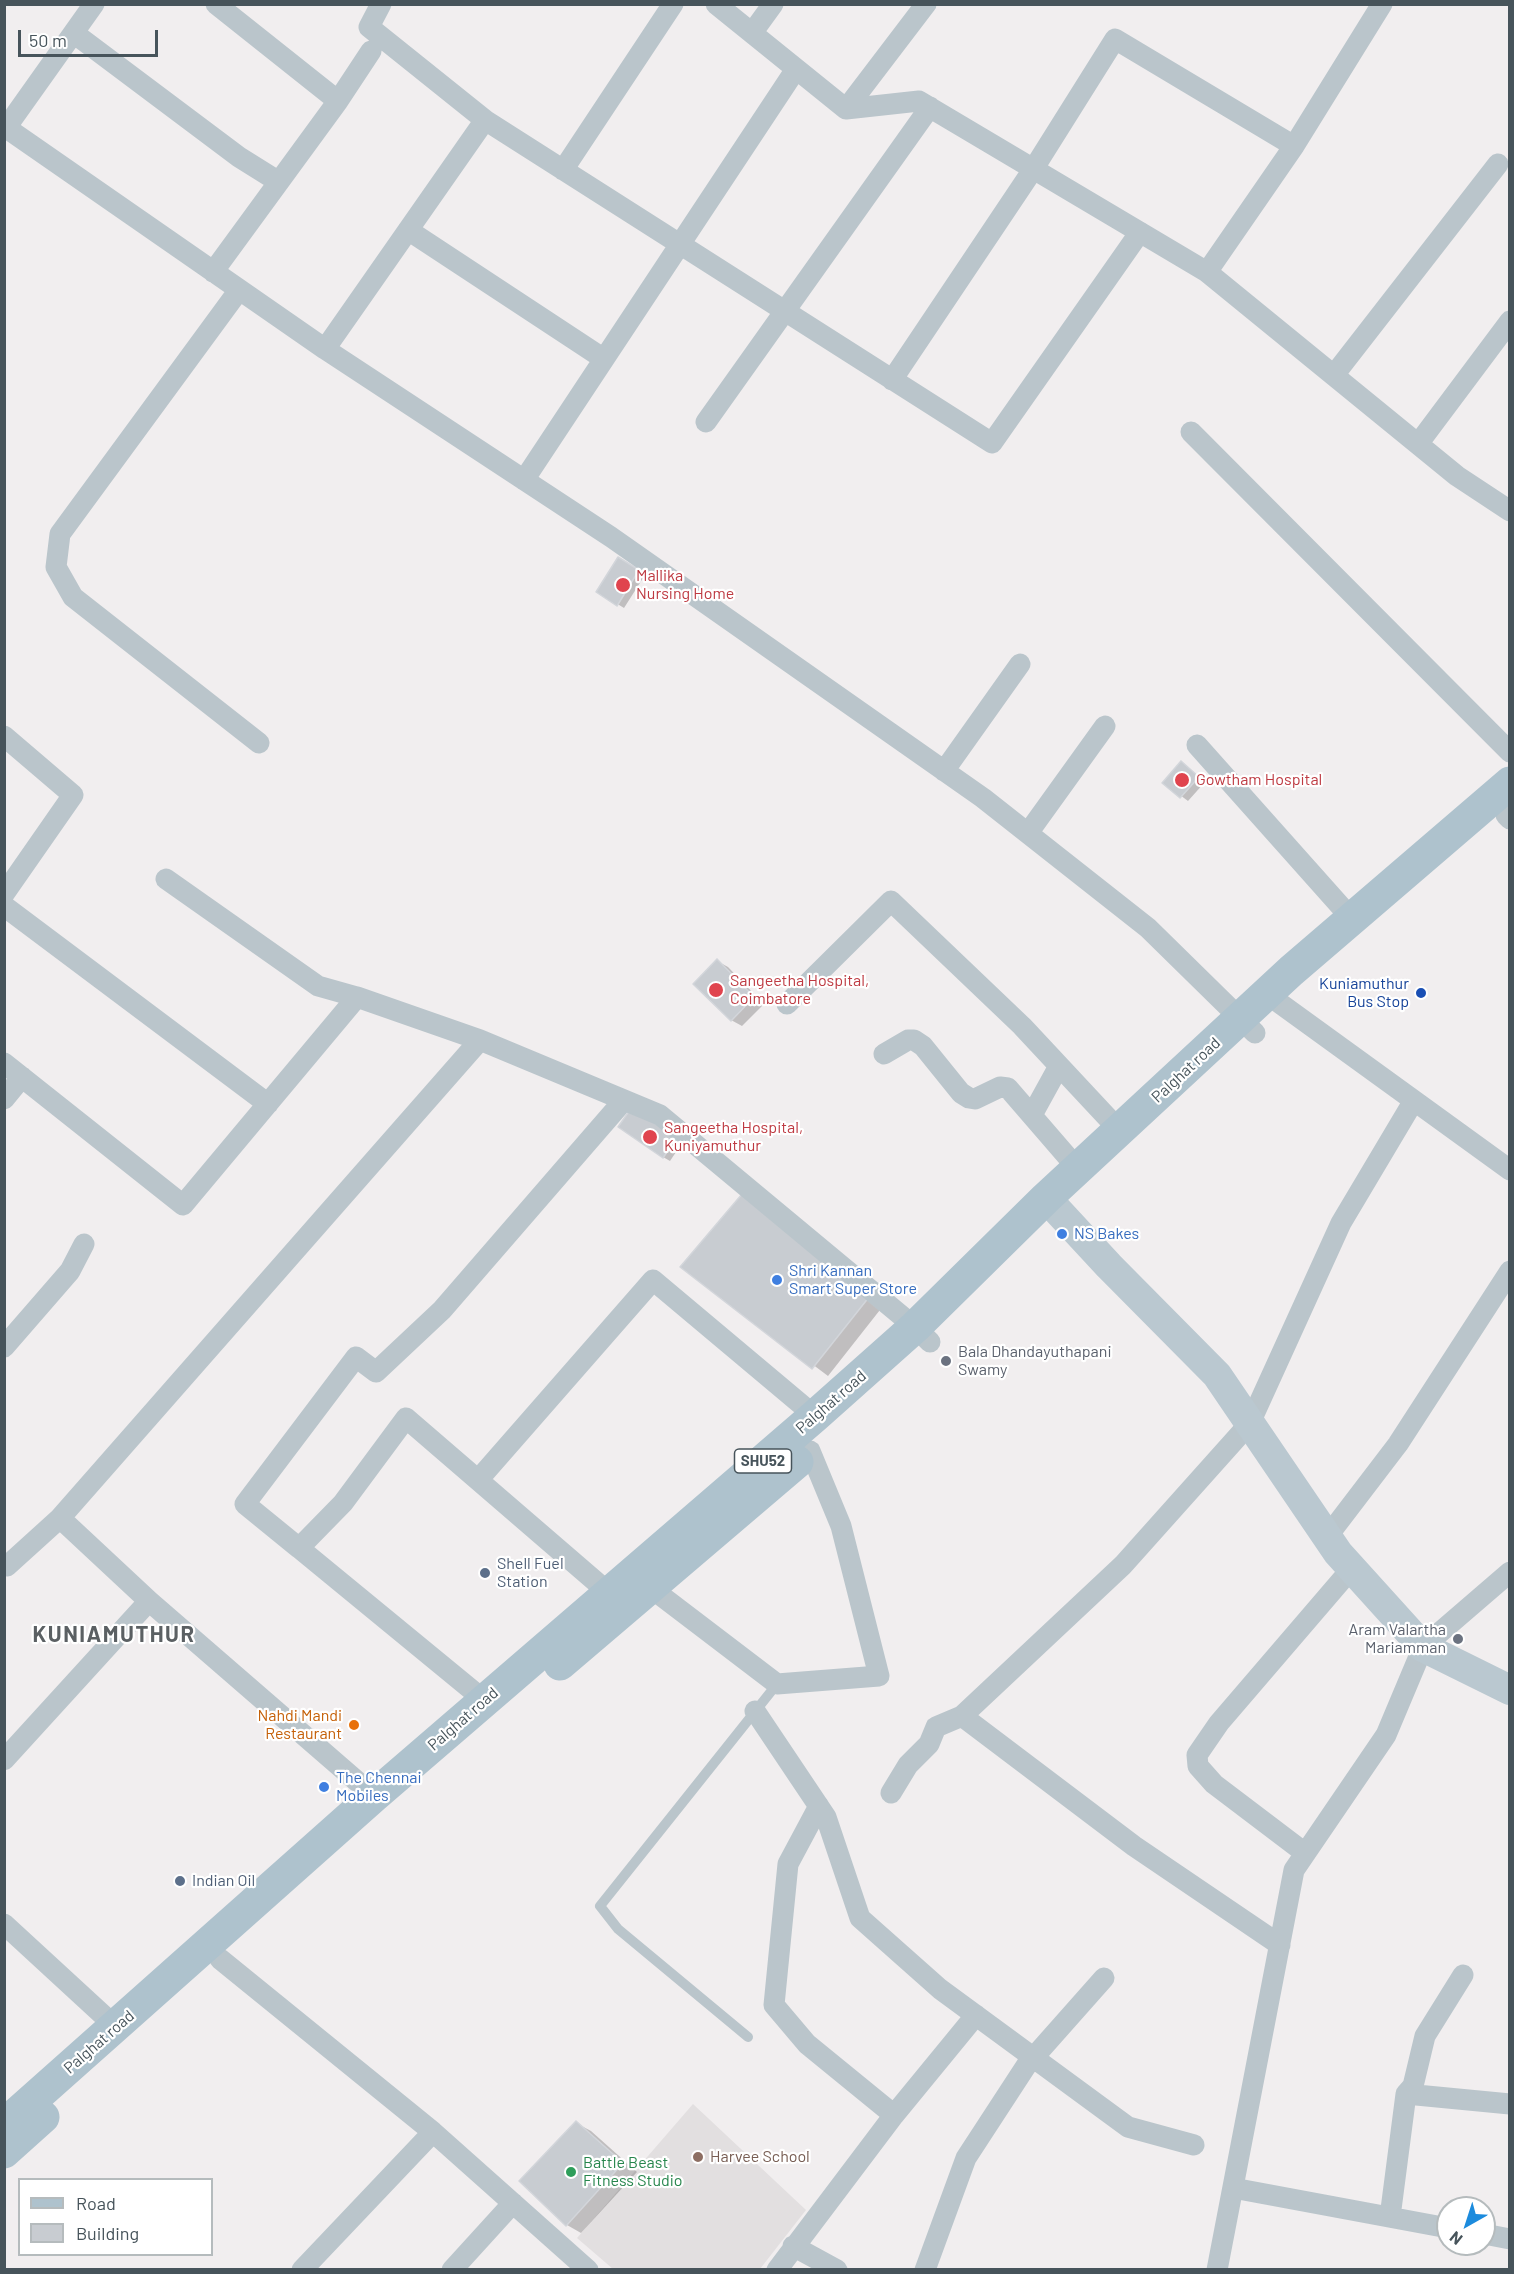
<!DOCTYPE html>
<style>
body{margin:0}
#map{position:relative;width:1514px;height:2274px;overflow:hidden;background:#f1eeef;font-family:Barlow,sans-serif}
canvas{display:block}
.frame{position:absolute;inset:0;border:6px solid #47545b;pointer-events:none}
.legend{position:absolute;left:18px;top:2178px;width:195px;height:78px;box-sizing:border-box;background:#fff;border:2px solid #b5bbbd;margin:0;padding:8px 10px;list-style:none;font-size:18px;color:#47545b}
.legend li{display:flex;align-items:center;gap:12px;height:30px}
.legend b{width:30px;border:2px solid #b5bbbd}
.north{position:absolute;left:1436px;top:2196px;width:60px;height:60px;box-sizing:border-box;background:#fff;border:2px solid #b5bbbd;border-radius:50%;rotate:219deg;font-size:16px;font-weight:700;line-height:24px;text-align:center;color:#47545b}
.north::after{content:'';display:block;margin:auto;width:21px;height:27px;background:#1c8bdd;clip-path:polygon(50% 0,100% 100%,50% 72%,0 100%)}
.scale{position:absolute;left:18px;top:30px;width:140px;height:27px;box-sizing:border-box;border:3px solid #47545b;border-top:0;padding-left:8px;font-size:18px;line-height:21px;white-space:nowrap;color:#47545b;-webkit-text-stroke:4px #fff;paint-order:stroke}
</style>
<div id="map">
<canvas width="1514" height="2274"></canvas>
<div class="frame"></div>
<ul class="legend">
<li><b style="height:8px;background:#aec2cd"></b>Road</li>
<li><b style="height:16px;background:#c8ccd1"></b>Building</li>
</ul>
<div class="north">N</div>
<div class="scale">50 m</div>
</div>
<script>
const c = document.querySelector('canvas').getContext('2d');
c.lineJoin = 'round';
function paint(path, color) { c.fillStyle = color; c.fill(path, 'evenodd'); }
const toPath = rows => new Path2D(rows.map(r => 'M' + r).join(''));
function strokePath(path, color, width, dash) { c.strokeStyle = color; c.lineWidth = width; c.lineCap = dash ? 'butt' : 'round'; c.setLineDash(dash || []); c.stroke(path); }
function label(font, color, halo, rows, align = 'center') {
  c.font = font + ' Barlow,sans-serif'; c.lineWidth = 4.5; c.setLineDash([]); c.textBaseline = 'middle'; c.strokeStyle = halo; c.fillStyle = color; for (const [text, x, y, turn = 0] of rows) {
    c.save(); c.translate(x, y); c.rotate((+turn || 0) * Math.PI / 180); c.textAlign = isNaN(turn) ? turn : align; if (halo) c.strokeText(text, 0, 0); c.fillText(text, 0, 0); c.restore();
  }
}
const education = toPath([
 [693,2104,806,2210,760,2269,613,2269,577,2238]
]);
const shadow = toPath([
 [619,559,645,575,624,608,598,592],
 [1182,763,1205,782,1188,801,1164,783],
 [717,961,728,967,764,1004,742,1026,731,1020],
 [632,1109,682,1143,670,1161,663,1157],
 [683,1267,887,1301,828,1376],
 [576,2123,591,2131,637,2172,581,2233,567,2225]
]);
const building = toPath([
 [618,557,639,570,617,606,596,592,618,557],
 [1181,761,1199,777,1180,798,1162,783,1181,761],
 [717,959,754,997,731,1021,693,984,717,959],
 [632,1107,676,1138,663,1158,618,1127,632,1107],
 [748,1187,873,1292,812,1369,680,1267,748,1187],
 [576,2121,623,2163,566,2226,519,2181,576,2121]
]);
const lane = toPath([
 [748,2037,618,1929,600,1906,777,1684]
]);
const street = toPath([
 [94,4,8,125,8,129,325,349],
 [381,4,369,27,485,120],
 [716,4,846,109,919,101,1207,272,1457,476,1510,511],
 [752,33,773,4],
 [75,34,239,157,279,182],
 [338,101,371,51],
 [846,109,926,4],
 [1294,146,1382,4],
 [563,170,673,4],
 [408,230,604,359],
 [1140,232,992,443,485,120,325,349,611,537,983,798,1148,928,1255,1033],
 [213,272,338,101,216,4],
 [239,290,60,534,56,567,73,597,259,743],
 [1334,375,1498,164],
 [892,380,1034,168,1115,39,1294,146,1207,272],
 [706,422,930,107],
 [1191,432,1510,752],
 [1418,444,1510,321],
 [524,480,796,69],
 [4,736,73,795,4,894],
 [1197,745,1352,919],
 [944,771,1020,664],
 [1506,815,1510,819],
 [1028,833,1105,726],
 [166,879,318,986,357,997],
 [4,906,268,1104],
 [1267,994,1510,1170],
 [787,1004,891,901,1022,1026,1120,1131],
 [884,1054,908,1040,914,1040,923,1046,961,1093,969,1098,975,1099,1000,1087,1008,1088,1078,1169],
 [4,1063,183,1205,357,997,480,1040],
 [4,1099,22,1077],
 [1032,1115,1059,1066],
 [4,1347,70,1271,84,1244],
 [485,1472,653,1280,815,1416],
 [1327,1537,1398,1444,1510,1271],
 [299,1548,245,1504,356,1357,376,1372,442,1310,624,1100],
 [4,1564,7,1566,60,1518],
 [651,1588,777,1684,879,1676,841,1526,810,1451],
 [484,1700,299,1548,343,1503,406,1418,609,1593],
 [755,1711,826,1817,860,1918,940,1989,1128,2127,1194,2145],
 [4,1760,149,1601],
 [891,1793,908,1765,929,1744,936,1727,962,1716],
 [374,1796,149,1601,60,1518,480,1040,660,1115,915,1327,930,1342],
 [819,1806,788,1864,774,2005,807,2044,894,2115],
 [1305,1853,1214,1784,1198,1766,1197,1755,1219,1723,1352,1568],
 [4,1924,116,2027],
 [1280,1945,1134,1846,962,1716,1123,1565,1250,1423,1341,1223,1413,1102],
 [220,1959,433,2132,588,2270],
 [1406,2094,1413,2086,1425,2036,1463,1975],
 [1233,2188,1448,2228],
 [1390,2217,1406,2094,1510,2104],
 [1484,2234,1510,2239],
 [793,2246,837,2270],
 [302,2270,433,2132],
 [452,2270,513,2203],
 [777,2270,894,2115,976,2015],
 [925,2270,966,2158,1026,2066,1104,1978],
 [1217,2270,1294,1870,1386,1735,1423,1647,1510,1572]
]);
const secondary = toPath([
 [1046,1198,1109,1266,1217,1375,1338,1553,1423,1647,1510,1690]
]);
const primary = toPath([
 [560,1664,797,1462],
 [4,2125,374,1796,815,1416,915,1327,1046,1198,1291,971,1510,783],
 [4,2152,43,2117]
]);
const markers = [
 [623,585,8,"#e0444e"],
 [1182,780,8,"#e0444e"],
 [716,990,8,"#e0444e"],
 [1421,993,6,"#1a4fb4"],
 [650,1137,8,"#e0444e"],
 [1062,1234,6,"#3f7fe0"],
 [777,1280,6,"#3f7fe0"],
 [946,1361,6,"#6b7280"],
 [485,1573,6,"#5c6f8a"],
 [1458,1639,6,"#6b7280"],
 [354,1725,6,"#e8710a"],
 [324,1787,6,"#3f7fe0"],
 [180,1881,6,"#5c6f8a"],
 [698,2157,6,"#8d6e63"],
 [571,2172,6,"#2e9e5b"]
];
const shields = [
 [763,1461,57]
];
const shieldNames = [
 ["SHU52",763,1461]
];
const healthNames = [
 ["Mallika",636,576],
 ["Nursing Home",636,594],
 ["Gowtham Hospital",1196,780],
 ["Sangeetha Hospital,",730,981],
 ["Coimbatore",730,999],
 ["Sangeetha Hospital,",664,1128],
 ["Kuniyamuthur",664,1146]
];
const transitNames = [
 ["Kuniamuthur",1409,984],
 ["Bus Stop",1409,1002]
];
const streetNames = [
 ["Palghat road",1186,1070,-43],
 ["Palghat road",831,1402,-41],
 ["Palghat road",463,1719,-41],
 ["Palghat road",99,2042,-41]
];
const shopNames = [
 ["NS Bakes",1074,1234],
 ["Shri Kannan",789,1271],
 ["Smart Super Store",789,1289],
 ["The Chennai",336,1778],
 ["Mobiles",336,1796]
];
const worshipNames = [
 ["Bala Dhandayuthapani",958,1352],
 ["Swamy",958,1370],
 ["Aram Valartha",1446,1630,"right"],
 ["Mariamman",1446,1648,"right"]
];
const serviceNames = [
 ["Shell Fuel",497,1564],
 ["Station",497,1582],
 ["Indian Oil",192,1881]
];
const foodNames = [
 ["Nahdi Mandi",342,1716],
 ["Restaurant",342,1734]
];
const educationNames = [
 ["Harvee School",710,2157]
];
const leisureNames = [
 ["Battle Beast",583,2163],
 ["Fitness Studio",583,2181]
];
const districtNames = [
 ["KUNIAMUTHUR",114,1635]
];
paint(education, '#e2dfe0');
paint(shadow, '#0003');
paint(building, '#c8ccd1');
strokePath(building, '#d2d5da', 1.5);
strokePath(lane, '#bac5cb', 10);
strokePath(street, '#bac5cb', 21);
strokePath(secondary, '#bac8d0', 30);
strokePath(primary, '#aec2cd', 33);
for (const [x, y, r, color] of markers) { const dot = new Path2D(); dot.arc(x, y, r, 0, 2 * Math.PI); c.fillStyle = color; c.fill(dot); strokePath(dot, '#fff', 2); }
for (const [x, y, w] of shields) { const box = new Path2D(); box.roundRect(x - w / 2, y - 12, w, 24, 4.5); c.fillStyle = '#fff'; c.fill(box); strokePath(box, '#47545b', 1.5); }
label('bold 15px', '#47545b', null, shieldNames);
label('16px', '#be3a42', '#fff', healthNames, 'left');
label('16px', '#164399', '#fff', transitNames, 'right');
label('16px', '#47545b', '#fff', streetNames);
label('16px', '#366cbe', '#fff', shopNames, 'left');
label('16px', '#5b616d', '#fff', worshipNames, 'left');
label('16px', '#4e5e75', '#fff', serviceNames, 'left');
label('16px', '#c56008', '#fff', foodNames, 'right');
label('16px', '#785e54', '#fff', educationNames, 'left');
label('16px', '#27864d', '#fff', leisureNames, 'left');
c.letterSpacing = '1.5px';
label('bold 22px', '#5b6063', '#fff', districtNames);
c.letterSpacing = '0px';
</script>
